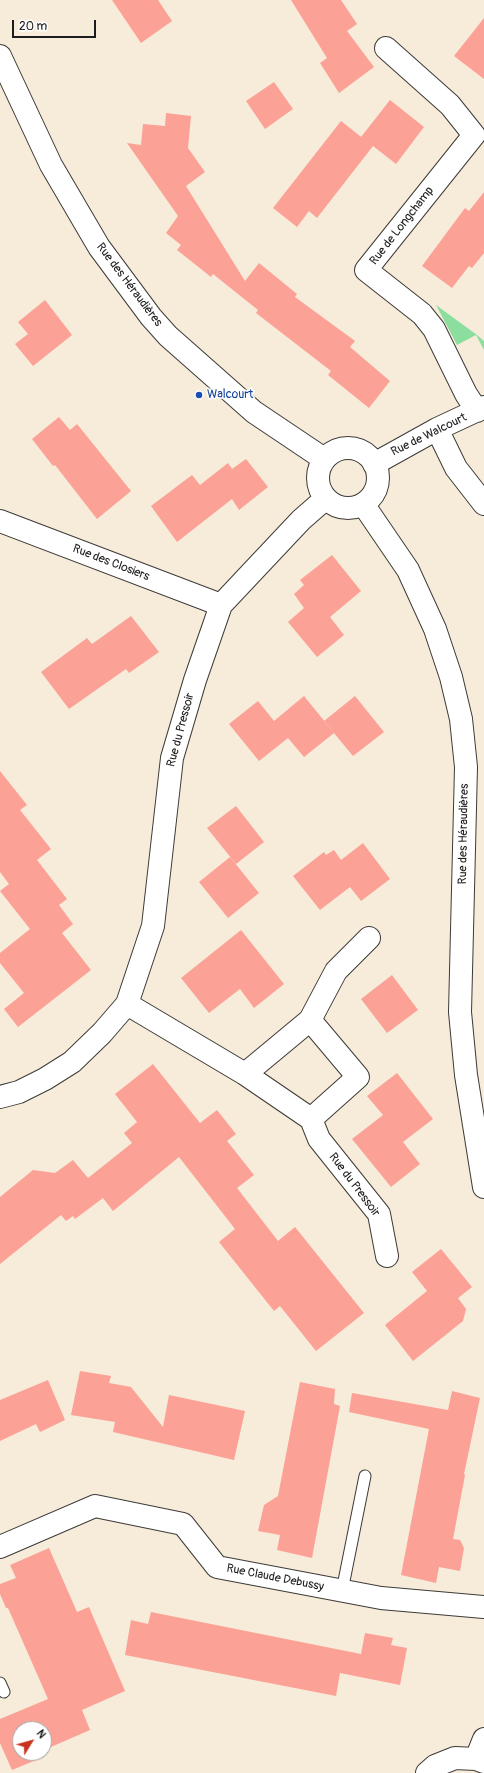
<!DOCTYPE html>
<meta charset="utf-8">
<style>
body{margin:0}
#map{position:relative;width:484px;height:1773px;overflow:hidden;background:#f7ebd9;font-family:Pangolin,sans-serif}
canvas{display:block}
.north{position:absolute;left:12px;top:1721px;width:40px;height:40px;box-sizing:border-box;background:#fff;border:1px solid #a4a4a4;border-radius:50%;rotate:53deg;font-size:11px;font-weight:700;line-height:16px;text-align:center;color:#1c1c1c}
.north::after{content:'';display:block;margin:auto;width:14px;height:18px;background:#c8321e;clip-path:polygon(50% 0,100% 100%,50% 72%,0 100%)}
.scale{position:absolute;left:12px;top:20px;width:84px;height:18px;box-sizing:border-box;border:2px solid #1c1c1c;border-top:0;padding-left:5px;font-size:12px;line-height:14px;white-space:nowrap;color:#1c1c1c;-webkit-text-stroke:3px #fff;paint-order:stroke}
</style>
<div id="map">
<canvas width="484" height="1773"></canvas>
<div class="north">N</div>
<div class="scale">20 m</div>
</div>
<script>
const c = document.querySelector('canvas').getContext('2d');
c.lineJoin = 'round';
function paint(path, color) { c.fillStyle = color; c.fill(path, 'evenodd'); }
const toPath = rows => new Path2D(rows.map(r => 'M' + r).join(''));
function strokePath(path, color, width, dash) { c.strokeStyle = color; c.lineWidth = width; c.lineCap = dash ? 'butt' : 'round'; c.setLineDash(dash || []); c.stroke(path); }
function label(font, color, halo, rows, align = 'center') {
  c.font = font + ' Pangolin,sans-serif'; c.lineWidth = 3; c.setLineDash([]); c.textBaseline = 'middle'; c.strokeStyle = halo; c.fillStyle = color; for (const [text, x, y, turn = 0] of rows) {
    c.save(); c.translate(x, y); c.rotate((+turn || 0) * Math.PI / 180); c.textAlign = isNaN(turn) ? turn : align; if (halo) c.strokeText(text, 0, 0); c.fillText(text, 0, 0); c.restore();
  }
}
const green = toPath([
 [436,305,477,335,484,341,484,350,476,335,457,345]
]);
const building = toPath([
 [112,0,158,0,172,21,141,43],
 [291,0,341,0,357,24,347,31,374,67,339,93,320,63,327,58],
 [484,18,484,79,454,56],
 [274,82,293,109,265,129,246,101],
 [390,100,424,127,396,164,373,146,317,218,309,211,297,227,273,208,341,121,365,140,361,137],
 [166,113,191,116,188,148,205,172,186,186,245,281,259,263,297,294,295,297,355,341,350,347,390,381,369,408,328,375,331,371,256,313,258,310,213,274,211,277,177,250,181,245,166,233,178,216,127,143,141,145,143,124,165,126],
 [484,192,484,253,472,268,469,266,452,288,422,266,465,208,469,211],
 [45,300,72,335,33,366,15,344,28,334,18,322],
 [59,417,70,430,77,424,131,491,97,519,55,465,53,466,32,439],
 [246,459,268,487,239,510,232,499,177,542,151,506,192,475,200,485,228,463,232,469],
 [332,555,361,591,330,617,344,635,317,657,288,622,304,608,294,594,304,585,300,580],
 [131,616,159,652,129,673,126,669,69,709,41,672,87,638,92,644],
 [304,696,334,733,304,757,288,738,259,761,229,724,258,701,274,721],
 [355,696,384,732,353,756,324,721],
 [0,771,27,805,20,810,51,849,37,860,67,899,59,905,73,924,62,933,91,970,18,1027,4,1009,24,993,0,963,0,953,30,929,0,891,9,884,0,872],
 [236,806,264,842,236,864,207,828],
 [363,843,390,879,361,901,350,887,320,910,293,876,324,852,326,855,334,850,341,860],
 [230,857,259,893,228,918,199,882],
 [241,930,284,984,254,1008,240,989,209,1013,181,978],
 [392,975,418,1010,387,1033,361,999],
 [153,1064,200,1123,217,1110,236,1134,227,1141,254,1175,237,1188,278,1241,295,1227,364,1313,316,1351,280,1306,274,1311,219,1242,235,1229,179,1157,113,1211,103,1198,75,1219,73,1216,66,1221,61,1215,0,1264,0,1197,33,1170,55,1173,73,1160,88,1178,132,1143,124,1133,137,1122,115,1094],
 [397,1073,433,1119,403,1142,420,1164,391,1187,352,1139,383,1115,367,1096],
 [441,1249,472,1287,458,1298,466,1309,463,1321,413,1361,385,1325,427,1291,412,1272],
 [80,1371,111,1376,109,1383,131,1387,163,1427,169,1395,245,1411,234,1460,113,1432,115,1422,71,1415],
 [48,1380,65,1420,40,1432,36,1424,0,1441,0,1400],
 [300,1382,335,1389,334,1404,340,1406,312,1558,277,1550,280,1535,258,1531,264,1505,278,1496],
 [452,1391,480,1398,464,1474,465,1475,453,1539,460,1540,464,1548,460,1571,439,1567,436,1583,401,1575,429,1429,349,1412,352,1393,448,1410],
 [49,1548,77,1612,89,1607,125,1691,82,1710,90,1730,44,1750,44,1729,20,1729,20,1753,39,1753,41,1758,12,1770,0,1743,0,1719,48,1699,8,1608,6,1608,0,1594,0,1584,16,1578,10,1565],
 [151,1612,361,1654,365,1633,393,1638,391,1645,407,1648,400,1685,340,1673,336,1696,125,1655,131,1620,148,1624]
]);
const service = toPath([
 [342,1591,365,1476],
 [0,1683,4,1692]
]);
const minor = toPath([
 [386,48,450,105,474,135,366,270,422,314,434,329,466,394,477,411],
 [437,429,456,468,484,504],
 [374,464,437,429,484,407],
 [0,521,221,605],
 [127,1004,245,1074,311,1119,358,1077,310,1020,245,1074],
 [310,1020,336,971,369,938],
 [0,1097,19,1092,45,1079,72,1062,102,1033,127,1004,153,926,172,758,195,680,221,605,301,520,325,499],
 [311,1119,319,1139,379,1214,387,1256],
 [0,1547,95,1506,183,1524,217,1567,381,1598,484,1607]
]);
const tertiary = toPath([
 [0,56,51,165,99,247,151,317,168,336,254,412,324,459],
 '318 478a30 30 0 1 1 60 0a30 30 0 1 1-60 0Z',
 [363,504,408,570,435,629,451,677,461,719,466,767,460,1012,466,1075,484,1187],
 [476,1759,484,1739],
 [427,1773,435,1766,455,1758,476,1759,484,1762]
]);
const markers = [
 [199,395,4,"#1a4fb4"]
];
const streetNames = [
 ["Rue de Longchamp",402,226,-52],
 ["Rue des Héraudières",129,285,53],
 ["Rue de Walcourt",429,435,-26],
 ["Rue des Closiers",111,563,21],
 ["Rue du Pressoir",181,730,-75],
 ["Rue des Héraudières",464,834,-89],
 ["Rue du Pressoir",354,1185,53],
 ["Rue Claude Debussy",275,1578,11]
];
const transitNames = [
 ["Walcourt",207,395]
];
paint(green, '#8cde9f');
paint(building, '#fca196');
strokePath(service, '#3d3b38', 13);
strokePath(minor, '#3d3b38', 24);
strokePath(tertiary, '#3d3b38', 24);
strokePath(service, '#fff', 11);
strokePath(minor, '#fff', 22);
strokePath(tertiary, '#fff', 22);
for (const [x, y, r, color] of markers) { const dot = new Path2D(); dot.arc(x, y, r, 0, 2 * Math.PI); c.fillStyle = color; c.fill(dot); strokePath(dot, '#fff', 1.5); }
label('12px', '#1c1c1c', '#fff', streetNames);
label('12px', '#164399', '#fff', transitNames, 'left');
</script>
